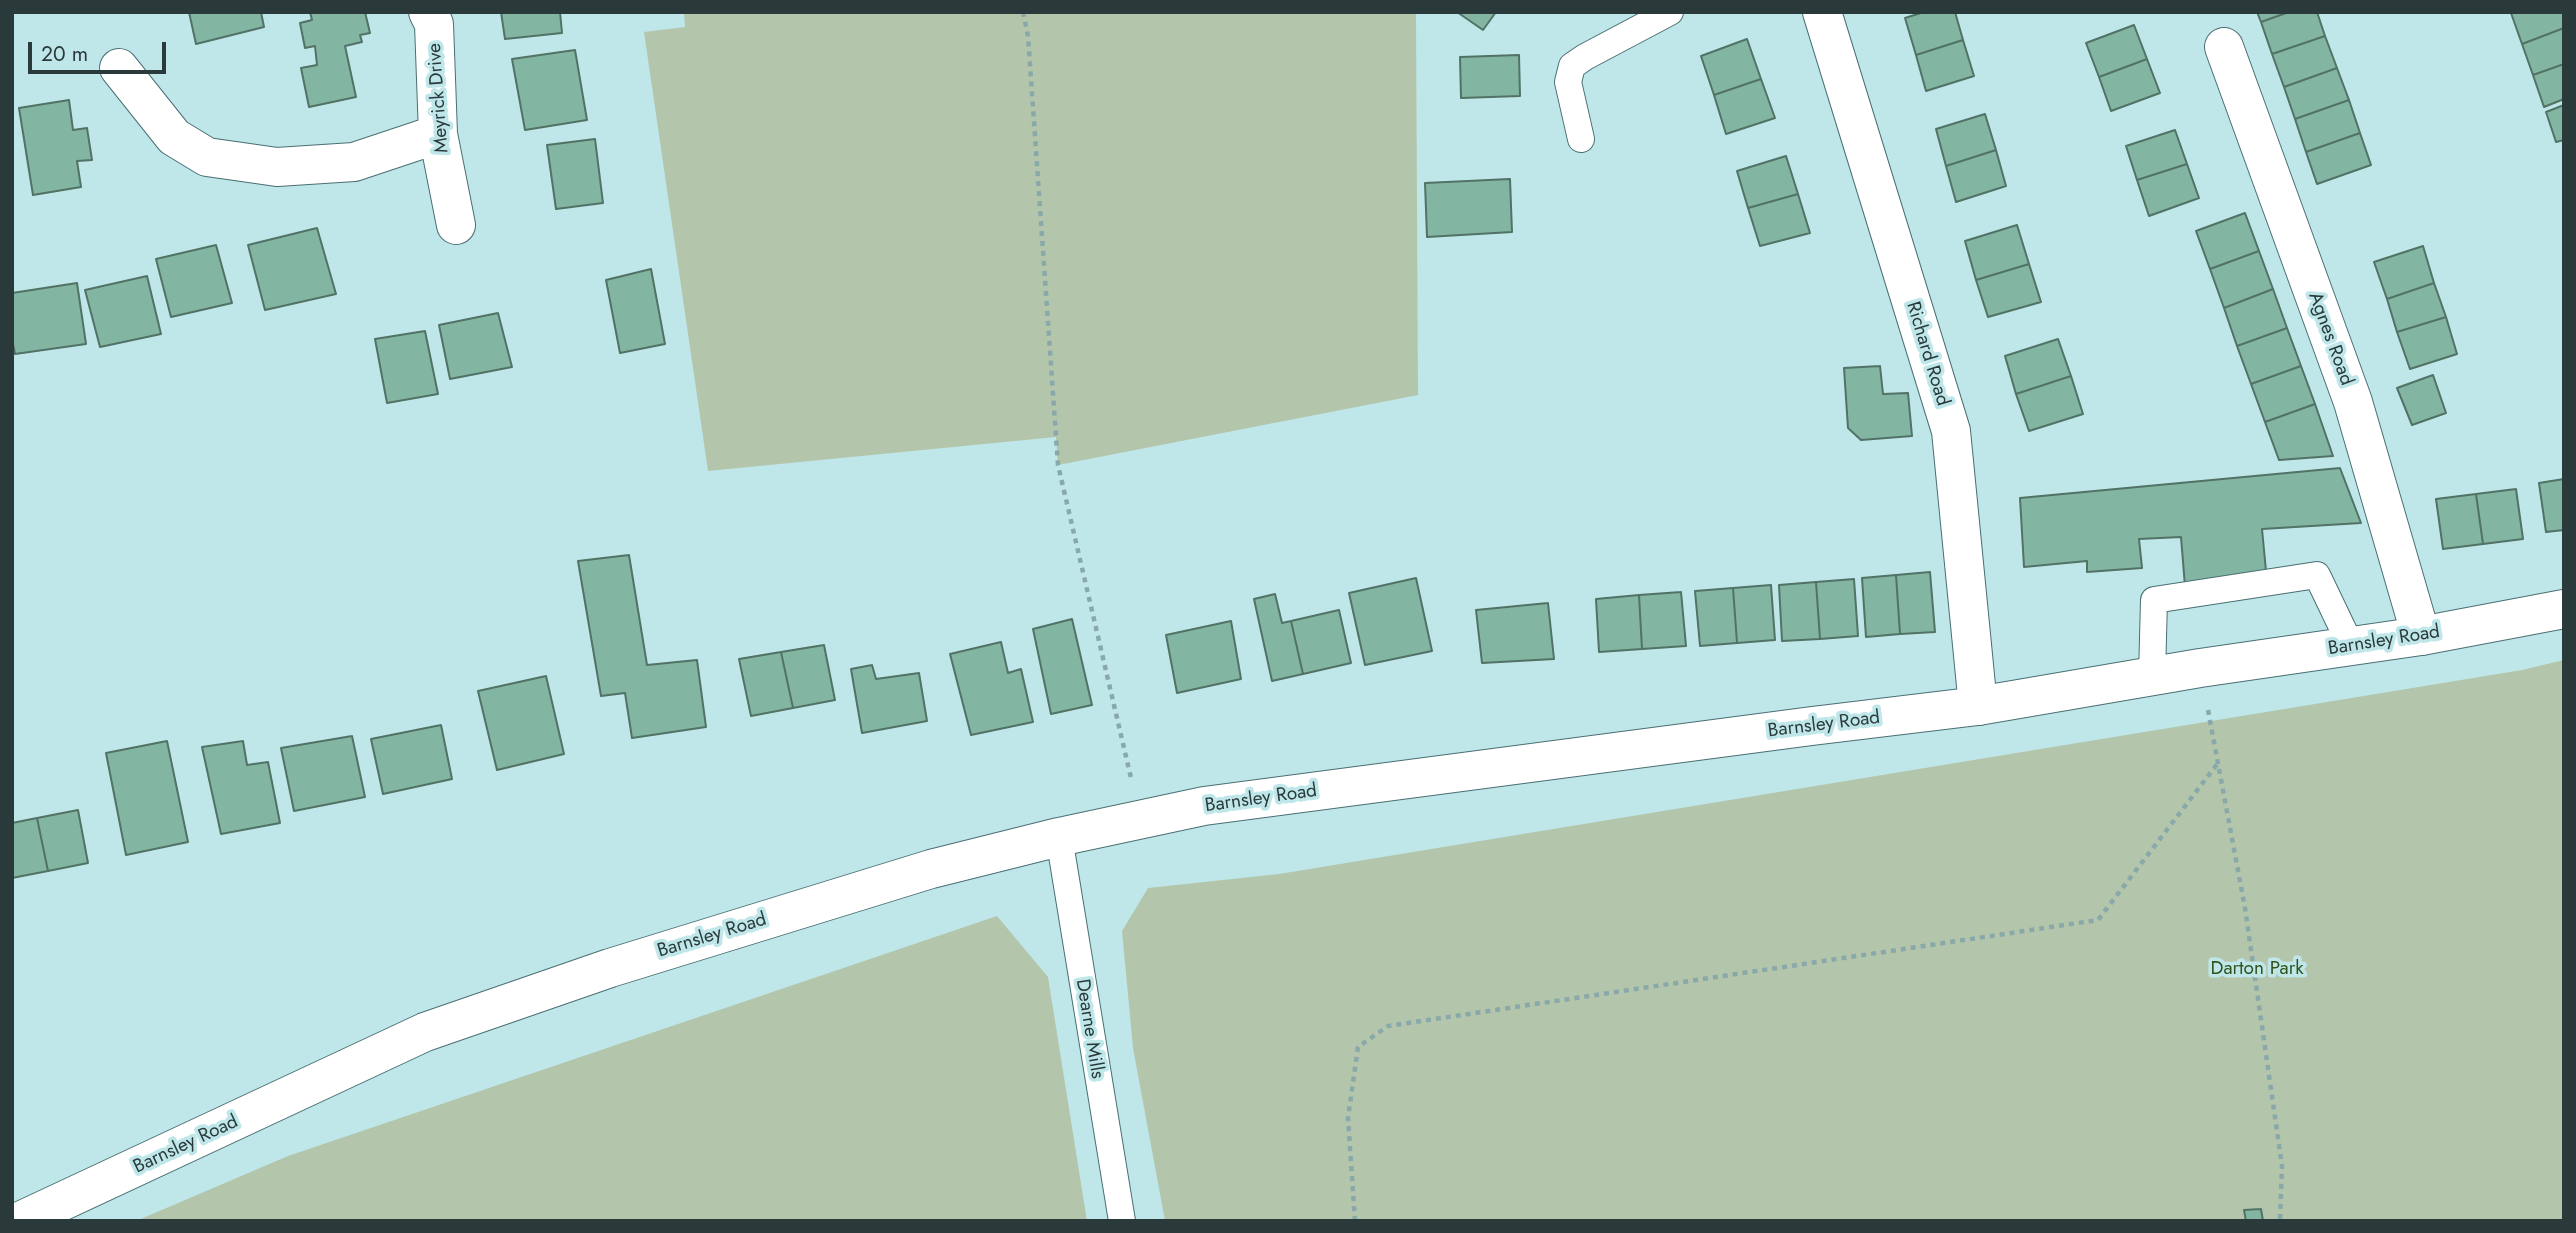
<!DOCTYPE html>
<style>
body{margin:0}
#map{position:relative;width:2576px;height:1233px;overflow:hidden;background:#bfe7ea;font-family:Jost,sans-serif}
canvas{display:block}
.frame{position:absolute;inset:0;border:14px solid #2a3a3b;pointer-events:none}
.scale{position:absolute;left:28px;top:42px;width:138px;height:32px;box-sizing:border-box;border:4px solid #2a3a3b;border-top:0;padding-left:9px;font-size:21px;line-height:24px;white-space:nowrap;color:#2a3a3b;-webkit-text-stroke:5px #bfe7ea;paint-order:stroke}
</style>
<div id="map">
<canvas width="2576" height="1233"></canvas>
<div class="frame"></div>
<div class="scale">20 m</div>
</div>
<script>
const c = document.querySelector('canvas').getContext('2d');
c.lineJoin = 'round';
function paint(path, color) { c.fillStyle = color; c.fill(path, 'evenodd'); }
const toPath = rows => new Path2D(rows.map(r => 'M' + r).join(''));
function strokePath(path, color, width, dash) { c.strokeStyle = color; c.lineWidth = width; c.lineCap = dash ? 'butt' : 'round'; c.setLineDash(dash || []); c.stroke(path); }
function label(font, color, halo, rows, align = 'center') {
  c.font = font + ' Jost,sans-serif'; c.lineWidth = 7; c.setLineDash([]); c.textBaseline = 'middle'; c.strokeStyle = halo; c.fillStyle = color; for (const [text, x, y, turn = 0] of rows) {
    c.save(); c.translate(x, y); c.rotate((+turn || 0) * Math.PI / 180); c.textAlign = isNaN(turn) ? turn : align; if (halo) c.strokeText(text, 0, 0); c.fillText(text, 0, 0); c.restore();
  }
}
const green = toPath([
 [684,12,1416,12,1418,395,1058,465,1056,437,708,471,644,32,685,27],
 [2564,660,2564,1221,1165,1221,1133,1048,1122,931,1148,888,1279,874,2522,670],
 [997,916,1048,977,1087,1221,136,1221,288,1156]
]);
const building = toPath([
 [189,12,261,12,264,27,196,44,189,12],
 [310,12,365,12,370,33,360,35,362,42,345,46,356,97,309,107,301,68,317,65,315,46,305,48,300,23,312,20,310,12],
 [501,12,560,12,562,33,505,39,501,12],
 [1457,12,1496,12,1483,30,1457,12],
 [1924,12,1955,12,1963,40,1916,55,1905,18,1924,12],
 [2257,12,2289,12,2261,22,2257,12],
 [2289,12,2317,12,2325,36,2272,54,2261,22,2289,12],
 [2564,12,2564,28,2522,44,2511,13,2564,12],
 [2134,25,2147,59,2099,77,2086,43,2134,25],
 [2564,28,2564,64,2533,75,2522,44,2564,28],
 [2325,36,2337,68,2284,87,2272,54,2325,36],
 [1747,39,1761,79,1714,95,1701,56,1747,39],
 [1963,40,1974,76,1926,91,1916,55,1963,40],
 [575,50,587,120,525,130,512,59,575,50],
 [1519,55,1520,96,1461,98,1460,57,1519,55],
 [2147,59,2160,93,2111,111,2099,77,2147,59],
 [2564,64,2564,99,2544,107,2533,75,2564,64],
 [2337,68,2349,100,2295,119,2284,87,2337,68],
 [1761,79,1775,118,1726,134,1714,95,1761,79],
 [69,100,73,130,87,128,92,160,77,161,81,187,33,195,19,108,69,100],
 [2349,100,2360,133,2306,152,2295,119,2349,100],
 [2564,105,2564,140,2556,142,2546,112,2564,105],
 [1985,114,1996,150,1946,166,1936,129,1985,114],
 [2175,130,2187,164,2137,180,2126,146,2175,130],
 [2360,133,2371,165,2317,184,2306,152,2360,133],
 [595,139,603,203,556,209,547,145,595,139],
 [1996,150,2006,186,1956,202,1946,166,1996,150],
 [1786,156,1798,194,1748,208,1737,171,1786,156],
 [2187,164,2199,198,2149,216,2137,180,2187,164],
 [1510,179,1512,232,1427,237,1425,183,1510,179],
 [1798,194,1810,233,1760,246,1748,208,1798,194],
 [2245,213,2259,251,2210,269,2196,231,2245,213],
 [2017,225,2029,264,1976,280,1965,241,2017,225],
 [317,228,336,294,265,310,248,245,317,228],
 [216,245,232,303,171,317,156,259,216,245],
 [2423,246,2434,283,2387,299,2374,262,2423,246],
 [2259,251,2273,289,2224,308,2210,269,2259,251],
 [2029,264,2041,302,1988,317,1976,280,2029,264],
 [651,269,665,344,620,353,606,280,651,269],
 [147,276,161,334,100,347,85,290,147,276],
 [77,283,86,344,15,354,12,339,12,293,77,283],
 [2434,283,2446,317,2397,332,2387,299,2434,283],
 [2273,289,2287,328,2237,346,2224,308,2273,289],
 [498,313,512,367,450,379,439,325,498,313],
 [2446,317,2457,354,2410,369,2397,332,2446,317],
 [2287,328,2301,366,2251,384,2237,346,2287,328],
 [425,331,438,394,387,403,375,339,425,331],
 [2058,339,2071,376,2016,394,2005,356,2058,339],
 [1880,366,1883,394,1908,393,1912,436,1861,440,1848,428,1844,368,1880,366],
 [2301,366,2315,404,2265,422,2251,384,2301,366],
 [2433,375,2446,413,2412,425,2397,388,2433,375],
 [2071,376,2083,414,2029,431,2016,394,2071,376],
 [2315,404,2333,456,2279,460,2265,422,2315,404],
 [2340,468,2361,523,2262,529,2268,592,2186,599,2181,537,2139,539,2142,568,2087,572,2087,561,2024,567,2020,498,2340,468],
 [2564,479,2564,530,2546,532,2539,483,2564,479],
 [2516,489,2523,539,2483,544,2476,494,2516,489],
 [2476,494,2483,544,2443,549,2436,499,2476,494],
 [629,555,647,665,697,660,706,727,632,738,625,693,601,696,578,561,629,555],
 [1930,572,1935,632,1900,634,1896,575,1930,572],
 [1896,575,1900,634,1866,637,1862,578,1896,575],
 [1416,578,1432,651,1365,665,1349,593,1416,578],
 [1854,579,1858,636,1820,639,1816,582,1854,579],
 [1816,582,1820,639,1782,641,1779,585,1816,582],
 [1771,585,1775,640,1737,643,1733,588,1771,585],
 [1733,588,1737,643,1700,646,1695,591,1733,588],
 [1681,592,1686,646,1642,649,1639,595,1681,592],
 [1275,594,1282,623,1291,621,1303,674,1272,681,1254,599,1275,594],
 [1639,595,1642,649,1599,652,1596,599,1639,595],
 [1548,603,1554,659,1482,663,1476,610,1548,603],
 [1339,610,1351,663,1303,674,1291,621,1339,610],
 [1072,619,1092,705,1051,714,1033,629,1072,619],
 [1231,621,1241,679,1177,693,1166,635,1231,621],
 [1001,642,1008,673,1021,669,1033,722,971,735,950,654,1001,642],
 [824,645,835,700,793,708,781,652,824,645],
 [781,652,793,708,751,716,739,659,781,652],
 [872,665,876,679,919,673,927,721,862,733,851,669,872,665],
 [546,676,564,754,497,770,478,691,546,676],
 [441,725,452,779,383,794,371,739,441,725],
 [352,736,365,797,294,811,281,748,352,736],
 [167,741,188,842,126,855,106,753,167,741],
 [243,741,247,765,268,762,280,823,221,834,202,747,243,741],
 [78,810,88,863,48,871,37,818,78,810],
 [37,818,48,871,12,878,12,823,37,818],
 [2261,1209,2263,1221,2246,1221,2244,1210,2261,1209]
]);
const path = toPath([
 [1023,12,1028,36,1058,465,1131,778],
 [2208,710,2245,908,2282,1166,2280,1221],
 [1355,1221,1348,1118,1358,1047,1388,1026,2098,920,2218,763]
]);
const lane = toPath([
 [1581,139,1568,82,1572,66,1585,57,1670,12],
 [2152,676,2154,600,2317,575,2351,646],
 [1059,837,1122,1221]
]);
const street = toPath([
 [428,12,434,24,438,134,456,225],
 [1822,12,1951,431,1978,706],
 [2224,47,2353,402,2421,636],
 [119,68,174,137,207,157,277,167,354,162,438,134]
]);
const highway = toPath([
 [20,1221,425,1032,610,968,931,869,1059,837,1204,806,1812,726,1978,706,2200,668,2421,636,2564,609]
]);
const streetNames = [
 ["Meyrick Drive",439,98,-94],
 ["Agnes Road",2330,339,70],
 ["Richard Road",1927,354,73],
 ["Barnsley Road",2384,641,-9],
 ["Barnsley Road",1824,725,-7],
 ["Barnsley Road",1261,799,-8],
 ["Barnsley Road",712,936,-17],
 ["Dearne Mills",1089,1029,81],
 ["Barnsley Road",186,1145,-25]
];
const parkNames = [
 ["Darton Park",2257,969]
];
paint(green, '#b3c6ab');
paint(building, '#82b6a2');
strokePath(building, '#517265', 2);
strokePath(lane, '#4a6f72', 28);
strokePath(street, '#4a6f72', 40);
strokePath(highway, '#4a6f72', 40);
strokePath(path, '#89a8aa', 4.5, [5, 5]);
strokePath(lane, '#fff', 26);
strokePath(street, '#fff', 38);
strokePath(highway, '#fff', 38);
label('19px', '#2a3a3b', '#bfe7ea', streetNames);
label('19px', '#30531d', '#bfe7ea', parkNames);
</script>
